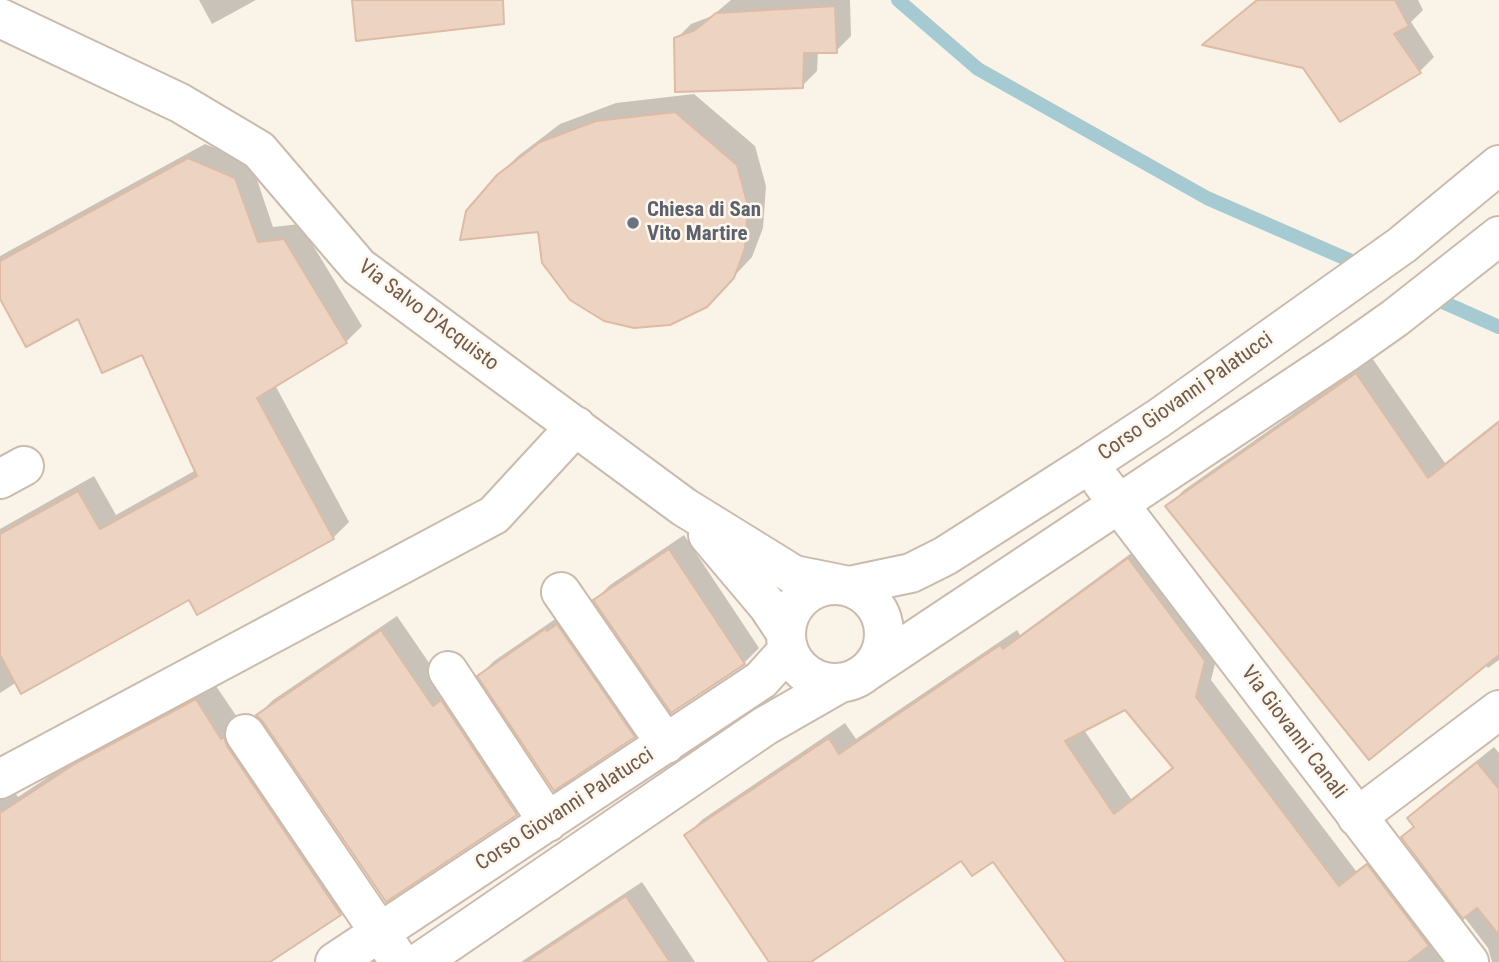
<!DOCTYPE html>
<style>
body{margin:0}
canvas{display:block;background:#faf3e7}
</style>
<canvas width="1499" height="962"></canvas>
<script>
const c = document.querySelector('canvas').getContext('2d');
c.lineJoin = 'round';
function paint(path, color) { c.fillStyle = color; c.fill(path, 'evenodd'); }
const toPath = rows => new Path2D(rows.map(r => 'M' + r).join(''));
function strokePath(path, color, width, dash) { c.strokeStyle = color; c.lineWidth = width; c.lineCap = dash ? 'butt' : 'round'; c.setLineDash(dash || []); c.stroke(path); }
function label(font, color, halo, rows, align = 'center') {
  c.font = font + ' "Roboto Condensed",sans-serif'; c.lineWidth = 5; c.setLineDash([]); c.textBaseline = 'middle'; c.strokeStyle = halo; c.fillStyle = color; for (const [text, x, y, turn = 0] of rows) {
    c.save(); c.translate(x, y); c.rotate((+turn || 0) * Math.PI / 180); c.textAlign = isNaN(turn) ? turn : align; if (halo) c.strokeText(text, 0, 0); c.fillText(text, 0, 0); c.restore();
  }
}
const shadow = toPath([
 [199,0,256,0,212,24],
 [731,0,850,0,851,36,836,51,818,51,817,71,802,86,676,39,691,24,712,16],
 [1257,0,1418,0,1423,10,1411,22,1434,57,1419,72,1304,66,1205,44],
 [694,94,755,146,766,186,763,228,752,257,725,286,540,230,498,176,518,156,560,124,616,103],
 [205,144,251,162,273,227,300,224,362,326,346,342,275,385,349,522,333,538,190,598,17,682,0,693,0,529,94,476,116,515,196,470,143,353,79,317,0,295,0,256],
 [1372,358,1445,463,1499,420,1499,660,1488,668,1485,664,1168,506,1184,490],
 [684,535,759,648,744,663,595,600,610,585],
 [1145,543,1220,644,1211,680,1356,871,1384,850,1471,962,1068,962,994,859,962,858,808,962,771,962,686,835,703,819,845,723,856,739,1017,630,1020,635],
 [1126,708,1174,766,1131,799,1084,730],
 [561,615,649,721,634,736,479,676,494,661],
 [397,616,449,692,531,799,516,814,258,715,273,700],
 [214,683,358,896,340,913,266,962,11,962,0,947,0,791,10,785,18,797,95,746],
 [1494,747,1499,753,1499,962,1492,962,1488,948,1403,837,1415,826,1409,818,1425,802],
 [642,882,695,962,521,962]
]);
const stream = toPath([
 [898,0,978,69,1207,198,1365,267],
 [1427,295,1499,327]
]);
const building = toPath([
 [352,0,503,0,504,24,356,41,352,0],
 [1257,0,1395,0,1409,26,1394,34,1421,73,1340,122,1303,68,1202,45,1257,0],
 [835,6,837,53,804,53,803,88,675,92,674,38,695,30,716,13,835,6],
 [675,112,737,165,748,206,745,248,734,278,707,307,670,325,634,328,604,321,570,300,542,263,538,232,460,240,466,211,497,175,540,142,596,121,675,112],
 [188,158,235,178,258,242,284,239,347,343,257,398,334,539,197,615,189,600,21,694,0,655,0,534,78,491,100,529,197,476,142,355,102,373,78,319,26,347,0,299,0,261,188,158],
 [1356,373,1428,478,1499,422,1499,655,1369,760,1165,506,1356,373],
 [669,549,745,664,671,713,593,600,669,549],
 [1128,558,1205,661,1196,697,1339,886,1367,864,1429,946,1408,962,1066,962,993,862,972,876,961,861,811,962,769,962,684,835,829,738,839,754,1000,645,1003,649,1128,558],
 [1125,710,1173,768,1114,814,1065,741,1125,710],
 [557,624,635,737,554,791,477,676,545,629,547,631,557,624],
 [381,630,433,706,441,700,517,815,386,902,263,722,256,715,381,630],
 [196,699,221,739,224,737,227,746,341,915,270,962,0,962,0,813,76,763,196,699],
 [1477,762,1499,789,1499,935,1477,908,1463,919,1401,837,1414,827,1407,818,1477,762],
 [626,896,670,962,526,962,626,896]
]);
const minor = toPath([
 [0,18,180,103,259,150,359,267,684,507,794,575,849,586,911,573,945,556,1089,464,1159,418,1402,245,1499,165],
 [0,479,24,466],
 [1102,482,1469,962],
 [708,535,768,606,786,633],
 '786 634a49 49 0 1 1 98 0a49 49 0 1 1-98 0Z',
 [561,592,666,744],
 [869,670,1344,354,1395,318,1499,236],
 [448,671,548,822],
 [245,734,395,955],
 [0,779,494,515,576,426],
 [1357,817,1499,710],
 [335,962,761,680,788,650],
 [420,962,765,726,840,683]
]);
const markers = [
 [633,223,7,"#6b7280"]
];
const worshipNames = [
 ["Chiesa di San",647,211],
 ["Vito Martire",647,235]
];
const streetNames = [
 ["Via Salvo D'Acquisto",428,316,37],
 ["Corso Giovanni Palatucci",1186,397,-35],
 ["Via Giovanni Canali",1293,733,53],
 ["Corso Giovanni Palatucci",565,810,-33]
];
paint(shadow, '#0003');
strokePath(stream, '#a5cad2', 14);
paint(building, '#ecd3c2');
strokePath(building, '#ddbba4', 2);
strokePath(minor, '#cbbbae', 42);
strokePath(minor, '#fff', 38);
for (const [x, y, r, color] of markers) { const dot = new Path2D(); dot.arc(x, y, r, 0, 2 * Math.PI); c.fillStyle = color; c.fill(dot); strokePath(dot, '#fdf7ed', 2.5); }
label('bold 21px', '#5b616d', '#fdf7ed', worshipNames, 'left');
label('21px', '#715b4e', '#fdf7ed', streetNames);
</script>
